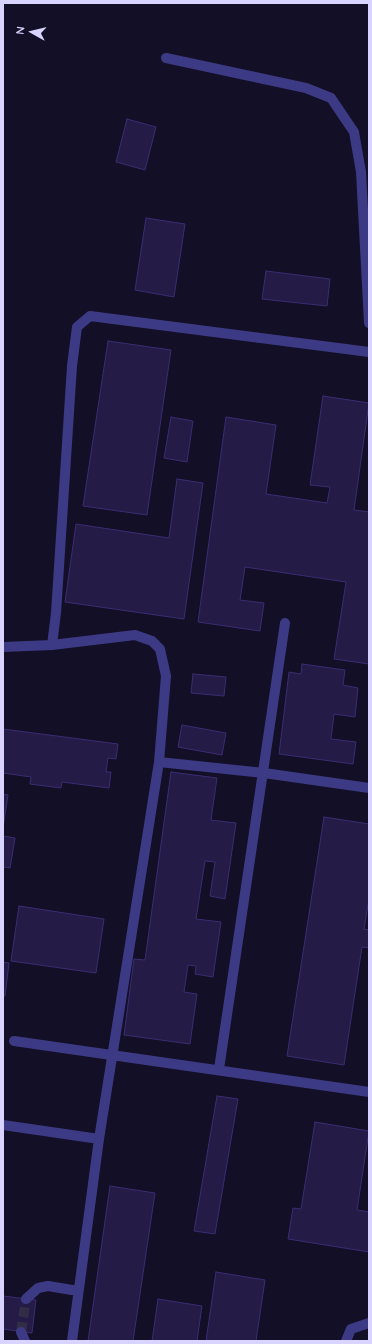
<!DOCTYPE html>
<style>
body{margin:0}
#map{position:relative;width:372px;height:1344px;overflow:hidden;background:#130f26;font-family:Quicksand,sans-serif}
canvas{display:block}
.frame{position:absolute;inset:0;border:4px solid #d9d4ff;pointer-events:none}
.north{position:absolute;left:12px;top:12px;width:40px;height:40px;-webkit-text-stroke:3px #130f26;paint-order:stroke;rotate:278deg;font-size:11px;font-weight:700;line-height:16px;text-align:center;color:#d9d4ff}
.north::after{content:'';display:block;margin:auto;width:14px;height:18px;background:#d9d4ff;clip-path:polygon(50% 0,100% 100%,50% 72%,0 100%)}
</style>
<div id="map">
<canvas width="372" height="1344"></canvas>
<div class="frame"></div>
<div class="north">N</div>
</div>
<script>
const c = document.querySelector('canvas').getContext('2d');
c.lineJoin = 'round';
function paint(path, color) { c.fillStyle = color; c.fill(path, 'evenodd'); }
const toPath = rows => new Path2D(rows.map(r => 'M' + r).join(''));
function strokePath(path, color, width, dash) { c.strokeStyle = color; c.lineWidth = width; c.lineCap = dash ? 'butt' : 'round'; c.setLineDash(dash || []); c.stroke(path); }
const building = toPath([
 [127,119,156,127,145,170,116,162,127,119],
 [146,218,185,224,174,297,135,290,146,218],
 [266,271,330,279,327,306,262,299,266,271],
 [108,341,171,350,147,515,83,506,108,341],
 [323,396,369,403,354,510,369,512,369,664,334,659,346,582,245,567,240,600,264,603,260,631,198,622,226,417,276,425,266,494,327,503,330,487,310,485,323,396],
 [171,417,193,421,187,462,164,458,171,417],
 [177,479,203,483,184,619,65,602,76,524,169,538,177,479],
 [302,664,345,670,343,685,358,688,355,717,334,714,331,739,356,742,353,764,279,754,289,672,301,674,302,664],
 [193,674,226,677,224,696,191,693,193,674],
 [182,725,226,733,222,755,178,747,182,725],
 [3,729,118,744,116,759,108,758,106,772,111,772,109,788,62,782,61,788,30,784,31,777,3,773,3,729],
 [171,772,217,778,211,820,236,823,225,899,210,896,215,862,205,861,196,919,221,922,213,977,195,974,196,966,188,965,184,992,197,994,190,1044,124,1035,134,959,145,960,171,772],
 [3,794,8,795,3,828,3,794],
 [324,817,369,824,369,899,364,929,369,930,369,948,362,947,344,1065,287,1056,324,817],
 [3,836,15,838,10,868,3,867,3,836],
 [19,906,104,919,96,973,11,961,19,906],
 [3,962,9,963,5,996,3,996,3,962],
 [217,1096,238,1099,215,1234,194,1231,217,1096],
 [315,1122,369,1131,357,1210,369,1212,369,1252,288,1239,293,1208,301,1209,315,1122],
 [110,1186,155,1193,133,1341,88,1341,110,1186],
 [216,1272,265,1280,256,1341,206,1341,216,1272],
 [3,1296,36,1300,32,1333,3,1329,3,1296],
 [158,1299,202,1306,197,1341,152,1341,158,1299]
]);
const minorTunnel = toPath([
 [21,1332,26,1299]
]);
const minor = toPath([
 [166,58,306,88,331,98,354,132,361,172,369,323],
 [52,645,56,613,72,366,77,327,90,316,369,352],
 [3,647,52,645,135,635,152,641,160,649,166,676,159,762,99,1139,72,1341],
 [159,762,264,773,369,788],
 [14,1041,369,1092],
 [219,1069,285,623],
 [3,1125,99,1139],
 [26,1299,38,1288,48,1286,78,1291],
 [21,1332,25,1341],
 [346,1341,351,1329,369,1323]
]);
paint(building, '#241b47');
strokePath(building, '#3b2d73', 1);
strokePath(minorTunnel, '#312d47', 10, [10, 5]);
strokePath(minor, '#3d3a85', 10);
</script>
